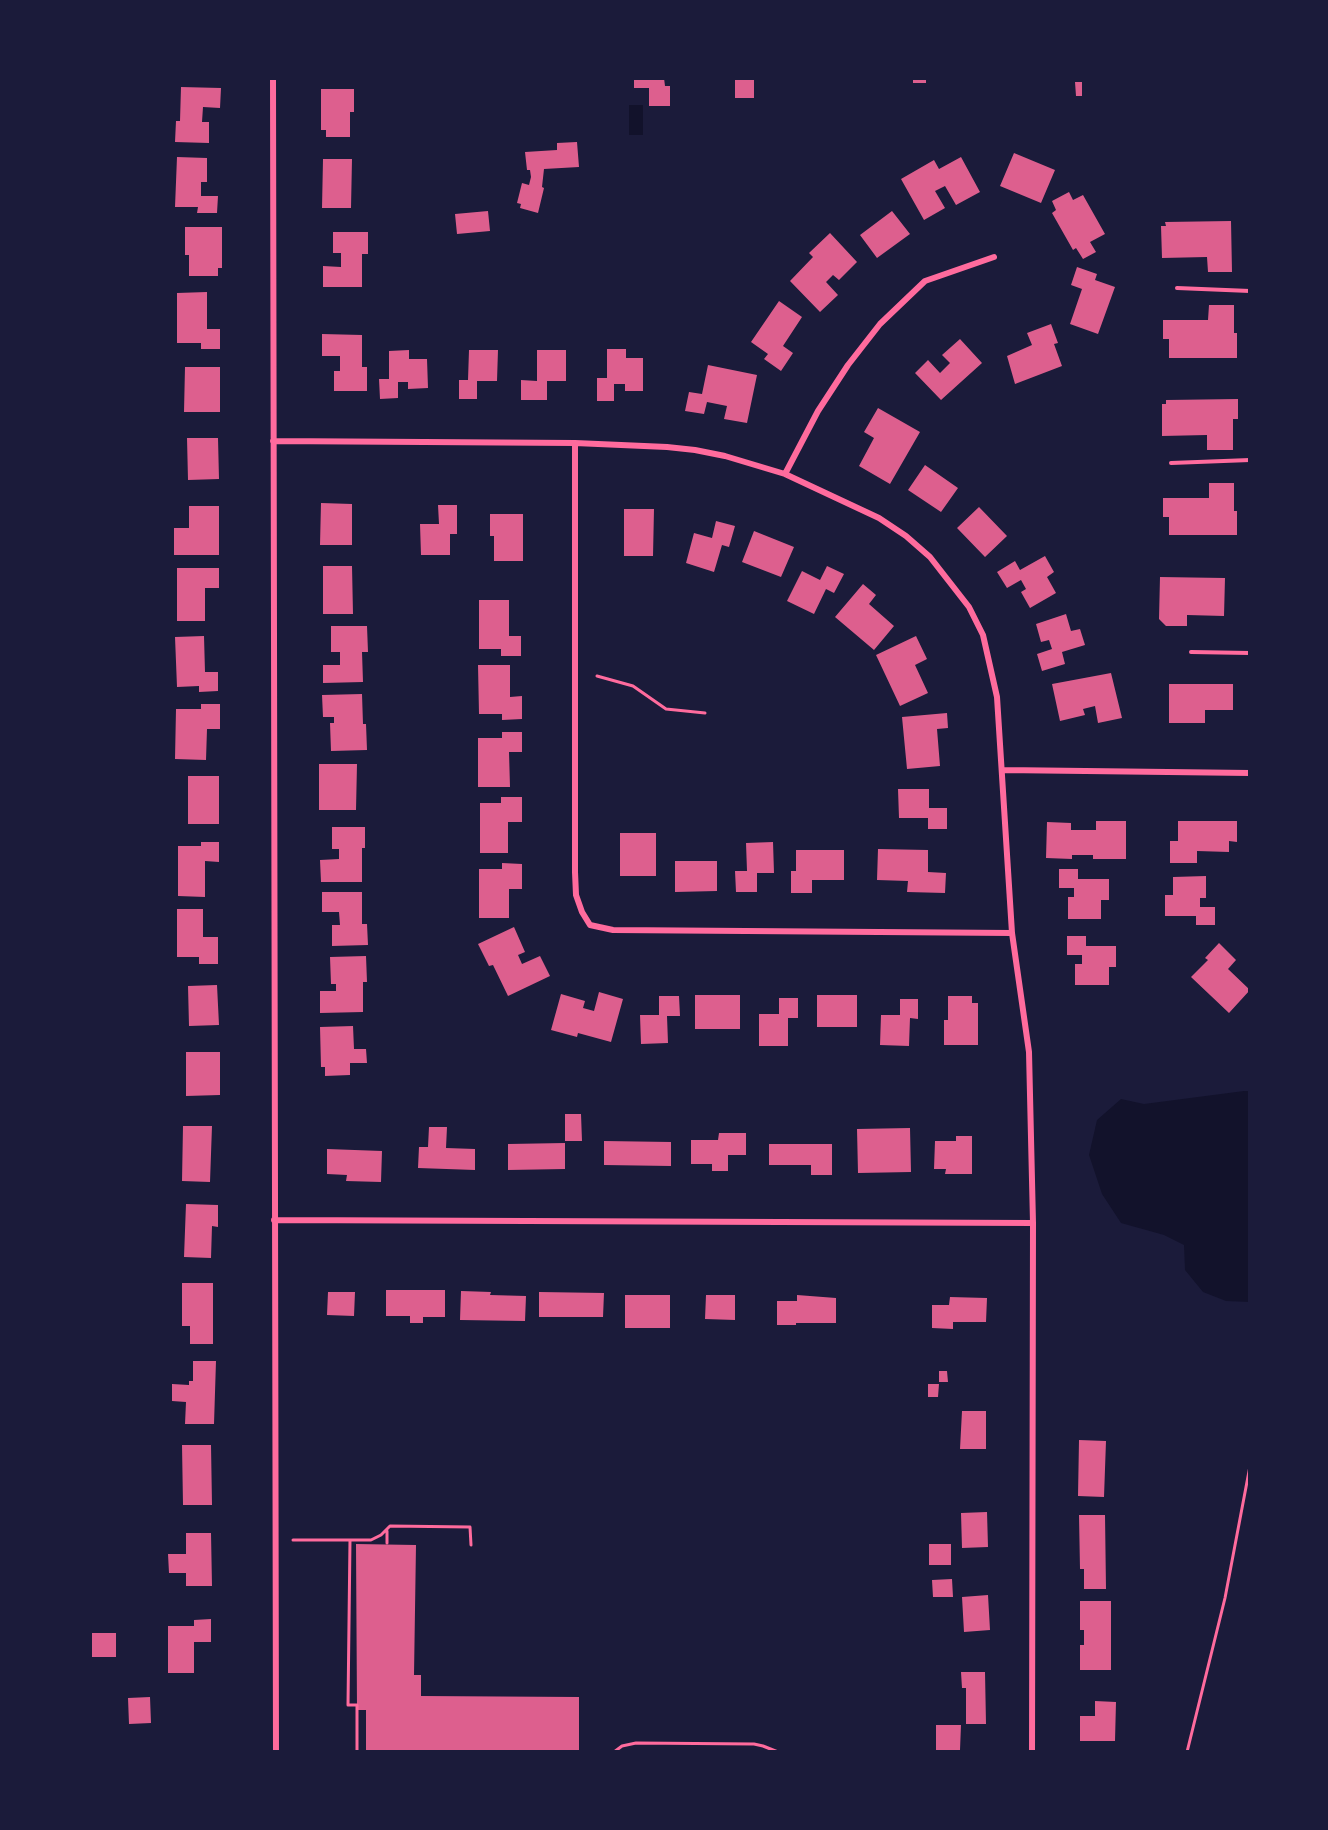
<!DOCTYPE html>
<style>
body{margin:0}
#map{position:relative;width:1328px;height:1830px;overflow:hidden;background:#1b1b3a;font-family:"IBM Plex Sans",sans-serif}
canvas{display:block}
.frame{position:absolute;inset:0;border:80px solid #1b1b3a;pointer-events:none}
</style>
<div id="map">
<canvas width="1328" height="1830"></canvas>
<div class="frame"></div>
</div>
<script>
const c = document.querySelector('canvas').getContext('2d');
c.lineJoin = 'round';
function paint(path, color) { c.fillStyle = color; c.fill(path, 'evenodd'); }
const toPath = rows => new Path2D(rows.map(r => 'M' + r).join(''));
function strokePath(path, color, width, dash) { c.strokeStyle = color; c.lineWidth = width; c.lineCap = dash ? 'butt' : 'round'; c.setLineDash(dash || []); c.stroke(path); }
const water = toPath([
 [629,105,643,105,643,135,629,135],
 [1244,1091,1250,1091,1250,1302,1226,1301,1203,1292,1185,1270,1184,1245,1164,1235,1121,1223,1102,1194,1089,1155,1097,1120,1121,1099,1144,1104]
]);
const building = toPath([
 [634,78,664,78,665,86,670,86,670,106,649,106,649,88,634,88],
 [913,78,926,78,926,83,913,83],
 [735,80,754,80,754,98,735,98],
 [1075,82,1082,82,1082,96,1076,96],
 [181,87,221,88,220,108,203,107,202,122,209,122,209,143,175,142,176,121,180,121],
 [321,89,354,89,354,112,350,112,350,137,326,137,326,130,321,130],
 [577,142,579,167,544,169,542,187,544,188,538,213,520,208,521,204,517,203,522,183,529,185,531,177,530,170,527,170,525,152,557,150,557,143],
 [1014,153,1055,170,1041,203,1000,186],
 [177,157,207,158,207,182,201,182,201,196,218,196,217,213,197,213,198,207,175,207],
 [961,157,980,192,956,205,945,186,935,191,945,208,924,220,901,179,934,160,939,169],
 [323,159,352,159,351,208,322,208],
 [1069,192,1073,200,1083,195,1105,234,1090,242,1096,252,1083,259,1076,248,1073,250,1052,213,1056,210,1052,201],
 [488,211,490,231,457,234,455,214],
 [892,211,910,234,877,258,860,235],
 [1231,221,1232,272,1208,272,1207,257,1162,258,1161,226,1166,226,1165,222],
 [185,227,222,227,222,268,218,268,218,276,189,276,189,255,185,255],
 [333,232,368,232,368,254,362,254,362,287,323,287,323,266,341,267,341,253,333,253],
 [830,233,857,262,839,280,833,275,826,282,838,295,820,312,790,281,813,257,809,253],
 [1077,267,1097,274,1095,280,1115,287,1098,334,1070,324,1082,289,1071,285],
 [207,292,207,329,220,329,220,349,201,349,201,343,177,343,177,293],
 [779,301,802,317,783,346,793,353,781,371,764,359,768,354,751,342],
 [1209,305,1234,305,1234,333,1237,333,1237,358,1169,358,1169,339,1163,339,1163,320,1208,320],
 [1051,324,1058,343,1054,344,1062,366,1015,384,1007,356,1032,345,1027,333],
 [322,334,362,335,362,367,367,367,367,391,334,391,334,371,340,371,340,356,322,356],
 [960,339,982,363,941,400,915,373,928,360,940,373,950,363,942,355],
 [607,349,626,349,626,358,643,358,643,391,625,391,625,384,614,384,614,401,597,401,597,378,607,378],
 [409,350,409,359,427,359,428,388,408,389,408,382,398,382,398,398,380,399,379,379,389,379,389,351],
 [469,350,498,350,497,381,477,381,477,399,459,399,459,380,468,380],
 [537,350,566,350,566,381,547,381,547,400,521,400,521,380,537,381],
 [708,365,757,375,747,423,724,419,727,406,707,402,704,414,685,411,689,392,702,394],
 [185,367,220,367,220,412,184,412],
 [1238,399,1238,419,1233,419,1233,450,1207,450,1207,435,1162,436,1162,404,1166,404,1166,400],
 [878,408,920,432,890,484,859,466,874,438,864,432],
 [187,438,218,438,219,479,188,480],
 [925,465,958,488,941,512,908,490],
 [1209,483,1234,483,1234,511,1237,511,1237,535,1169,535,1169,517,1163,517,1163,498,1209,498],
 [321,503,352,504,352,545,320,545],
 [438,505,457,505,457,534,450,534,450,555,421,555,420,524,439,524],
 [189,506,219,506,219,555,174,555,174,528,189,528],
 [979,507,1007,536,985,557,957,528],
 [624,509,654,509,653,556,624,556],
 [490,514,523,514,523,561,494,561,494,536,490,536],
 [716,521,735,526,729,547,722,545,714,572,686,563,694,533,712,538],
 [754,531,794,547,781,577,742,562],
 [1045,556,1054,572,1047,577,1056,593,1030,608,1021,592,1026,589,1021,580,1007,588,997,572,1015,561,1020,570],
 [323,566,352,566,353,614,323,614],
 [827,566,844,574,834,593,826,589,814,614,787,601,802,571,820,580],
 [177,568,219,568,219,588,205,588,205,621,177,621],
 [1160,577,1225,578,1224,616,1187,615,1187,626,1166,626,1159,619],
 [863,584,876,595,869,604,894,626,874,650,835,617],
 [479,600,509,600,509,636,521,636,521,656,501,656,501,649,479,649],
 [1066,614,1071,631,1080,629,1085,645,1062,652,1065,664,1042,671,1037,654,1052,649,1049,640,1041,642,1036,624],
 [331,626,367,626,368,652,362,652,363,682,323,683,323,665,340,665,340,652,331,652],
 [204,636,205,672,218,672,218,691,199,692,199,686,177,687,175,637],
 [916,636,927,659,915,665,928,693,900,706,876,655],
 [478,665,510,665,510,697,522,696,522,719,502,720,502,714,479,714],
 [1111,673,1122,718,1098,723,1095,706,1083,709,1085,715,1060,721,1052,684],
 [1169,684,1233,684,1233,710,1205,710,1205,723,1169,723],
 [362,694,363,724,366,724,367,750,331,751,330,723,334,723,334,717,323,717,322,695],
 [201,704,220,704,220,729,207,729,206,760,175,759,176,709,201,709],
 [947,713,948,728,937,729,940,766,907,769,902,717],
 [502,732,522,732,522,752,509,752,510,787,478,787,478,738,502,738],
 [319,764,357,764,356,810,319,810],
 [188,776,219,776,219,824,188,824],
 [898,789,929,789,929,808,947,808,947,829,928,829,928,818,899,818],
 [501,797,522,797,522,822,508,822,508,853,480,853,480,803,501,803],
 [1096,821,1126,821,1126,859,1093,859,1093,855,1072,855,1072,859,1046,858,1047,822,1071,823,1071,830,1096,830],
 [1178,821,1237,821,1237,842,1229,841,1229,852,1197,851,1197,863,1170,863,1170,841,1178,841],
 [332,827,365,827,365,848,362,848,362,882,321,882,320,860,339,859,339,849,332,849],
 [620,833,656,833,656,876,620,876],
 [201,842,219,842,219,862,205,861,205,897,178,896,178,846,201,846],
 [773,842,774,873,757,873,757,892,736,892,735,871,747,871,746,843],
 [878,849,928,850,928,872,946,873,945,893,907,892,908,881,877,880],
 [796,850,844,850,844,880,812,880,812,893,791,893,791,871,796,871],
 [675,861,717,861,717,891,675,892],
 [502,863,522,864,522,889,509,889,509,918,479,918,479,869,502,869],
 [1059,869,1078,869,1078,879,1109,879,1109,900,1101,900,1101,919,1068,919,1068,897,1074,897,1074,888,1059,888],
 [1206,876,1206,898,1200,898,1200,907,1215,907,1215,925,1196,925,1196,916,1165,916,1165,895,1173,895,1173,877],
 [322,892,362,892,362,924,367,924,368,945,332,946,332,925,340,925,339,912,322,912],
 [177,909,203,909,203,937,218,937,218,964,199,964,199,957,177,957],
 [514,927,525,952,518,955,522,964,540,956,550,976,508,996,493,965,489,966,478,944],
 [1067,936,1086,936,1086,946,1116,946,1116,967,1109,967,1109,985,1075,985,1075,964,1082,964,1082,955,1067,955],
 [1219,943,1236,960,1228,969,1250,990,1229,1013,1191,977,1208,960,1205,958],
 [366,956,367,982,363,982,363,1012,320,1013,320,991,336,991,336,984,331,984,330,957],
 [217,985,219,1025,189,1026,188,986],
 [599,992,623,999,611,1042,578,1033,577,1037,551,1030,561,994,585,1001,583,1008,594,1011],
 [695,995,740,995,740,1029,695,1029],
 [817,995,857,995,857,1027,817,1027],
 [659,996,679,996,680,1016,667,1016,668,1043,641,1044,640,1015,659,1015],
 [948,996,972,996,972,1003,978,1003,978,1045,944,1045,944,1020,948,1020],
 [779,998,798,998,798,1018,788,1018,788,1046,759,1046,759,1014,779,1014],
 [900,999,918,999,918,1019,910,1018,909,1046,880,1045,881,1015,900,1015],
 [353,1026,354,1049,366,1049,367,1063,350,1063,350,1075,325,1076,325,1067,321,1067,320,1027],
 [186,1052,220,1052,220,1095,186,1096],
 [565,1114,581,1114,582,1141,565,1141],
 [183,1126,212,1126,210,1182,182,1181],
 [429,1127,447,1127,446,1148,475,1149,475,1170,418,1168,419,1147,428,1147],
 [910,1128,911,1172,858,1173,857,1129],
 [719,1133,746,1133,746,1155,728,1155,728,1171,712,1171,712,1164,691,1164,691,1140,718,1140],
 [956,1136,972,1136,972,1174,945,1174,946,1169,934,1169,935,1141,956,1141],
 [604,1141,671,1142,671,1166,604,1165],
 [565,1143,565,1169,508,1170,508,1144],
 [769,1144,832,1144,832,1175,811,1175,811,1165,769,1165],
 [327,1149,382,1151,381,1182,346,1181,347,1175,327,1174],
 [186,1204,218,1205,218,1227,212,1226,211,1258,184,1257],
 [182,1283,213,1283,213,1344,190,1344,190,1326,182,1326],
 [386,1290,445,1290,445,1317,423,1317,423,1323,410,1323,410,1316,386,1316],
 [461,1291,491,1292,490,1295,526,1296,525,1321,460,1320],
 [328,1292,355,1292,354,1316,327,1315],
 [539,1292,604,1293,603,1317,539,1317],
 [625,1295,670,1295,670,1328,625,1328],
 [706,1295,735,1295,735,1320,705,1319],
 [797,1295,836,1298,836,1323,796,1323,796,1325,777,1325,777,1301,797,1301],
 [950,1297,987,1298,986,1322,953,1322,953,1329,932,1328,932,1305,949,1305],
 [193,1361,216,1361,214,1424,185,1424,186,1402,172,1401,172,1384,189,1385,189,1381,193,1381],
 [939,1371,947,1371,948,1382,939,1382],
 [928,1384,939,1384,938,1397,928,1397],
 [962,1411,986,1411,986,1449,960,1449],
 [1079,1440,1106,1441,1104,1497,1078,1496],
 [182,1445,211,1445,212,1505,183,1505],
 [987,1512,988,1547,962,1548,961,1513],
 [1079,1515,1105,1515,1106,1589,1084,1589,1084,1569,1080,1569],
 [186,1533,211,1533,212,1586,186,1586,186,1573,169,1573,168,1554,186,1554],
 [356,1544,416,1545,414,1675,421,1675,421,1696,579,1697,579,1752,366,1752,366,1710,357,1710],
 [929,1544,951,1544,951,1565,929,1565],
 [952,1579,953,1597,933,1597,932,1580],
 [988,1595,990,1630,964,1632,962,1597],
 [1080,1601,1111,1601,1111,1670,1080,1670,1080,1645,1084,1645,1084,1630,1080,1630],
 [211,1619,211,1642,194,1642,194,1673,168,1673,168,1626,194,1626,194,1620],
 [92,1633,116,1633,116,1657,92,1657],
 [961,1672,985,1672,986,1724,966,1724,966,1688,962,1688],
 [150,1697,151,1723,129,1724,128,1698],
 [1095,1701,1116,1702,1115,1741,1080,1741,1080,1716,1095,1716],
 [936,1725,961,1725,960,1750,936,1750]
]);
const path = toPath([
 [597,676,633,686,666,709,705,713],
 [293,1540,350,1540,348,1705,357,1705,357,1752],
 [350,1540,371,1540,381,1535,390,1526,470,1527,471,1545],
 [387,1543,387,1531],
 [614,1752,622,1746,636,1743,754,1744,763,1746,778,1752],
 [1187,1752,1225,1598,1250,1466]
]);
const service = toPath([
 [1177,288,1250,291],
 [1171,463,1250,460],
 [1191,652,1250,653]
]);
const minor = toPath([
 [273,78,276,1752],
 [273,441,575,443,667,447,695,450,725,456,785,474,879,518,906,536,930,557,969,607,983,635,997,697,1012,933,1029,1052,1033,1223,1032,1752],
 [575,443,575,872,576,895,582,912,590,925,613,930,1012,933],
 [785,474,818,411,848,365,880,324,925,281,994,257],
 [1003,770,1250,773],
 [274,1220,1033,1223]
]);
paint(water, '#12122b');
paint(building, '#dd5f8e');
strokePath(path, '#ff6b9d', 3);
strokePath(service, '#ff6b9d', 4);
strokePath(minor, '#ff6b9d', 6);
</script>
